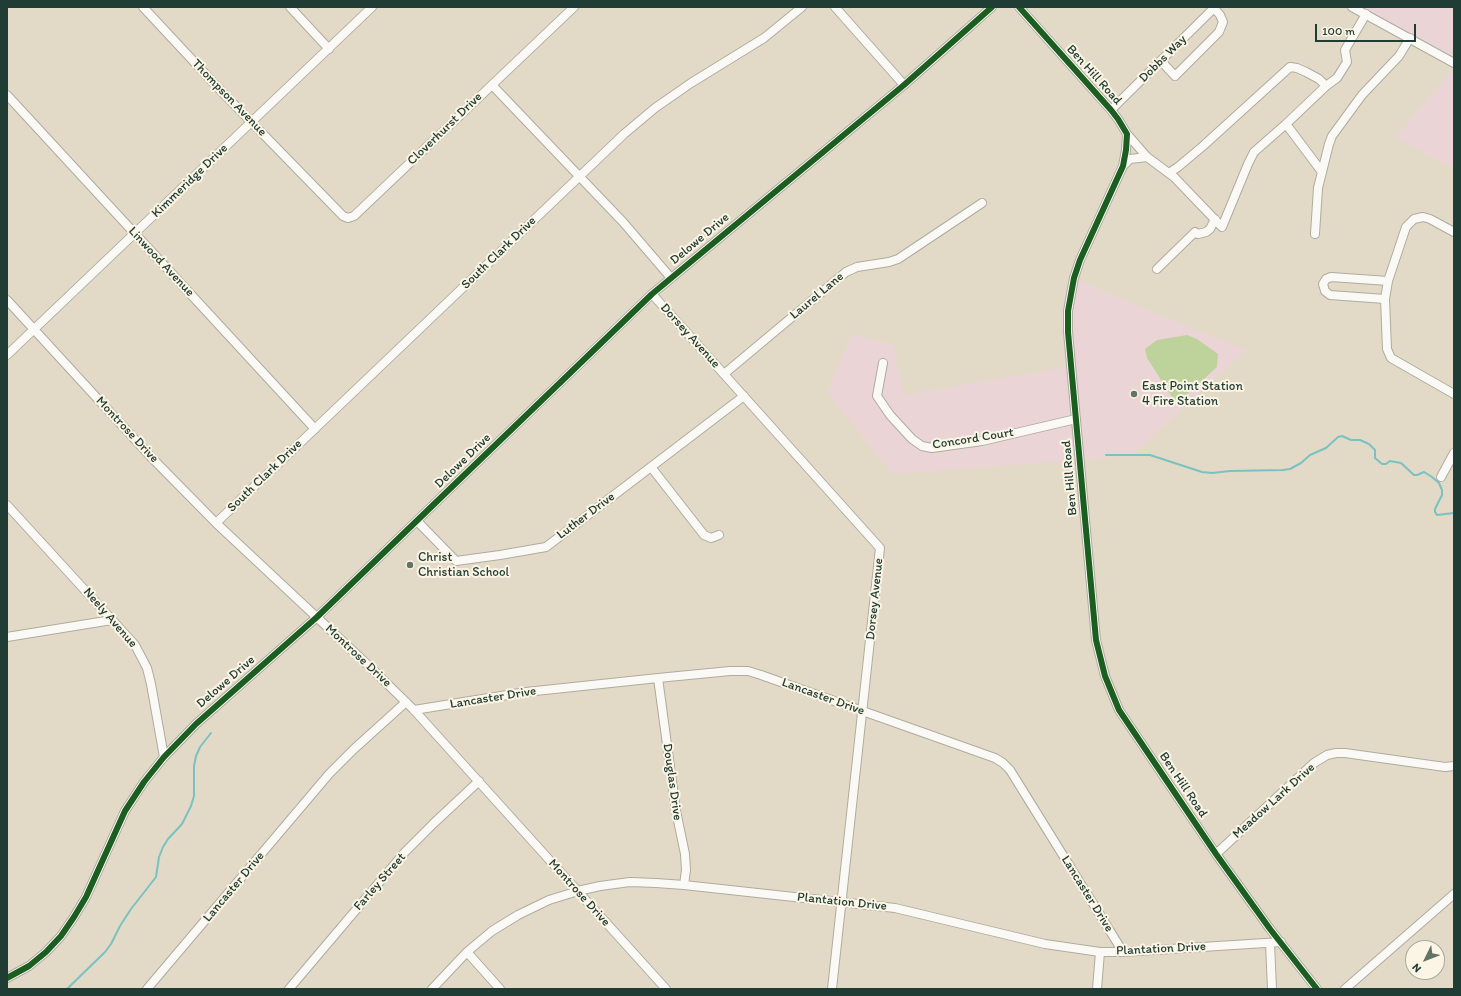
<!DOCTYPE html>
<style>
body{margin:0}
#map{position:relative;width:1461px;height:996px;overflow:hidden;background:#e2dac6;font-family:Itim,sans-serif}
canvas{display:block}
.frame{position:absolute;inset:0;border:8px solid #1f3d34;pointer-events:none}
.north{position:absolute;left:1405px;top:940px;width:40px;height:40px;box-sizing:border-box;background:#fcf5e5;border:1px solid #a4ab9e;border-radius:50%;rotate:227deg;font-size:11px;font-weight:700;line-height:16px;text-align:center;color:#1f3d34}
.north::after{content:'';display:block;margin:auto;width:14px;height:18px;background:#637467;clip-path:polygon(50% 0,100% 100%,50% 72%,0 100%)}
.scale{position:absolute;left:1315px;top:24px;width:101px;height:18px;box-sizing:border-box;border:2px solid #1f3d34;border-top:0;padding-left:5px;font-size:12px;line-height:14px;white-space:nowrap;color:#1f3d34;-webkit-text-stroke:3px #fcf5e5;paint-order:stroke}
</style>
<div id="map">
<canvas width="1461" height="996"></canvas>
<div class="frame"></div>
<div class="north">N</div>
<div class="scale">100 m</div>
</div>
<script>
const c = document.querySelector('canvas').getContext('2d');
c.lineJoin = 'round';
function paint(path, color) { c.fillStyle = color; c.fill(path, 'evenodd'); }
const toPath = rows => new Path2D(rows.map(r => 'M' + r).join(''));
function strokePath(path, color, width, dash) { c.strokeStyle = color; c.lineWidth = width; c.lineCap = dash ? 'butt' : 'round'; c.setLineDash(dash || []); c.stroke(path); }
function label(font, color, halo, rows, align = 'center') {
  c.font = font + ' Itim,sans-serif'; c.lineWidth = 4; c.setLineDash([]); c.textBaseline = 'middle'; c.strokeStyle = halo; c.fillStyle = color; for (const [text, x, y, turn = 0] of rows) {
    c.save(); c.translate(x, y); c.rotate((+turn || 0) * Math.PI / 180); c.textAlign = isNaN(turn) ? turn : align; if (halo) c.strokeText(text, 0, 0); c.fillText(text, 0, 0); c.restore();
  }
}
const built = toPath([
 [1347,7,1454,7,1454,64],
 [1454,68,1454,169,1395,137],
 [1072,276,1119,298,1246,350,1132,456,892,474,827,391,852,334,893,345,904,395,1066,367,1064,325]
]);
const green = toPath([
 [1187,335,1197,339,1218,354,1217,367,1185,396,1179,400,1174,400,1147,358,1145,349,1157,340]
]);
const stream = toPath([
 [1106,455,1150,455,1202,472,1212,473,1230,471,1283,470,1290,469,1301,463,1310,455,1326,448,1338,437,1342,436,1351,440,1360,440,1369,444,1375,450,1375,458,1382,464,1386,464,1390,461,1401,463,1414,475,1417,475,1424,472,1432,477,1439,483,1442,490,1442,495,1435,509,1435,512,1437,515,1454,513],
 [67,989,105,952,111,944,120,926,131,909,156,877,159,857,163,847,168,839,182,824,191,806,194,796,194,766,196,756,200,747,211,733]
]);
const minor = toPath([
 [143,7,223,93,343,216,348,218,354,216,574,7],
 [290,7,329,49],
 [835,7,904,85],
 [1019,7,1111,110,1118,119,1127,134,1126,150,1123,166,1080,260,1074,278,1068,311,1068,332,1096,640,1105,676,1119,710,1216,854,1270,929,1317,989],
 [1352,7,1454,63],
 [1161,61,1175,76,1219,32,1223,22,1220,15,1214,8],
 [492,85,623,222,671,278],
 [1326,86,1337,78,1347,62,1345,50,1366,14],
 [7,95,315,429],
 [1111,110,1215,7],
 [1147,157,1174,177,1222,227,1248,164,1254,152,1286,124],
 [1123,166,1130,159,1147,157,1127,134],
 [1169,173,1178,167,1203,146,1290,67,1297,68,1306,72,1319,79,1326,86,1286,124,1322,172],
 [1454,232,1430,219,1423,217,1414,219,1406,227,1388,281,1385,299,1387,349,1391,358,1454,394],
 [1315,234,1318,188,1329,144,1332,136,1362,95,1399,56,1410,38],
 [1157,269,1195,232,1198,234,1206,232,1210,229,1215,219],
 [652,294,880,548,832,989],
 [1385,299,1330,295,1325,291,1323,284,1326,279,1331,277,1388,281],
 [7,300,152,458,216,523,370,667,414,710,666,989],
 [7,355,372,7],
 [883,363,877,396,890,415,912,439,922,446,932,448,982,441,1076,419],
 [724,374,846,272,857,267,889,262,898,259,982,203],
 [651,467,704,535,711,538,719,535],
 [1441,477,1454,453],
 [7,505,135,645,147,668,151,684,164,757],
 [417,521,456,561,500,555,546,547,744,396],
 [216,523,624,134,655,108,691,83,764,38,802,7],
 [7,637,112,620],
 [658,678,676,811,685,854,686,870,684,885],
 [414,710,526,692,658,678,730,671,748,671,761,675,995,758,1003,763,1010,770,1123,952],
 [1216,854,1314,763,1327,755,1336,753,1345,753,1445,767,1454,766],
 [1270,943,1272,989],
 [467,952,500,989],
 [7,978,29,966,46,952,61,936,74,917,86,897,125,811,144,782,164,757,196,724,317,617,652,294,904,85,992,7],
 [147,989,329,774,354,749,406,702],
 [289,989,405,852,434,823,479,781],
 [432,989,467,952,492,931,518,915,549,900,578,891,600,886,630,882,656,883,684,885,895,908,1045,944,1100,952,1123,952,1281,942],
 [1097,989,1100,952],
 [1345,989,1454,894]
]);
const cycleway = toPath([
 [1019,7,1111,110,1118,119,1127,134,1126,150,1123,166,1080,260,1074,278,1068,311,1068,332,1096,640,1105,676,1119,710,1216,854,1270,929,1317,989],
 [7,978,29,966,46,952,61,936,74,917,86,897,125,811,144,782,164,757,196,724,317,617,652,294,904,85,992,7]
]);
const markers = [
 [1134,394,4,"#637467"],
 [410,565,4,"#637467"]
];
const streetNames = [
 ["Dobbs Way",1163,59,-45],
 ["Ben Hill Road",1094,75,48],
 ["Thompson Avenue",229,98,46],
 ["Cloverhurst Drive",445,129,-44],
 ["Kimmeridge Drive",190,181,-44],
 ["Delowe Drive",700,239,-40],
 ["South Clark Drive",499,253,-44],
 ["Linwood Avenue",161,262,47],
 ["Laurel Lane",817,296,-40],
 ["Dorsey Avenue",690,336,48],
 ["Montrose Drive",127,430,47],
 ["Concord Court",973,439,-9],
 ["Delowe Drive",463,461,-44],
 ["South Clark Drive",265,476,-44],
 ["Ben Hill Road",1070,478,-95],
 ["Luther Drive",586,516,-37],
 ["Dorsey Avenue",875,599,-84],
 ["Neely Avenue",110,618,49],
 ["Montrose Drive",358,656,43],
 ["Delowe Drive",226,682,-41],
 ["Lancaster Drive",823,697,20],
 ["Lancaster Drive",493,698,-9],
 ["Douglas Drive",672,782,82],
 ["Ben Hill Road",1183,785,56],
 ["Meadow Lark Drive",1274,801,-42],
 ["Farley Street",380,882,-49],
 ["Lancaster Drive",234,887,-50],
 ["Montrose Drive",579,893,48],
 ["Lancaster Drive",1087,894,58],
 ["Plantation Drive",842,902,6],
 ["Plantation Drive",1161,949,-3]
];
const poiNames = [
 ["East Point Station",1142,387],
 ["4 Fire Station",1142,402],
 ["Christ",418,558],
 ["Christian School",418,573]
];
paint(built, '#ead4d6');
paint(green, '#bed39c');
strokePath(stream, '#78c3c2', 2);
strokePath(minor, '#aeac9f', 10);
strokePath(minor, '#fbf9f6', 8);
strokePath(cycleway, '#1b5e20', 6);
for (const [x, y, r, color] of markers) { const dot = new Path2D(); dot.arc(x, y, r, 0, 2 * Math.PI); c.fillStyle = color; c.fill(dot); strokePath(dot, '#fcf5e5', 1.5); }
label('13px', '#1f3d34', '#fcf5e5', streetNames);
label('13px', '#1f3d34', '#fcf5e5', poiNames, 'left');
</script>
